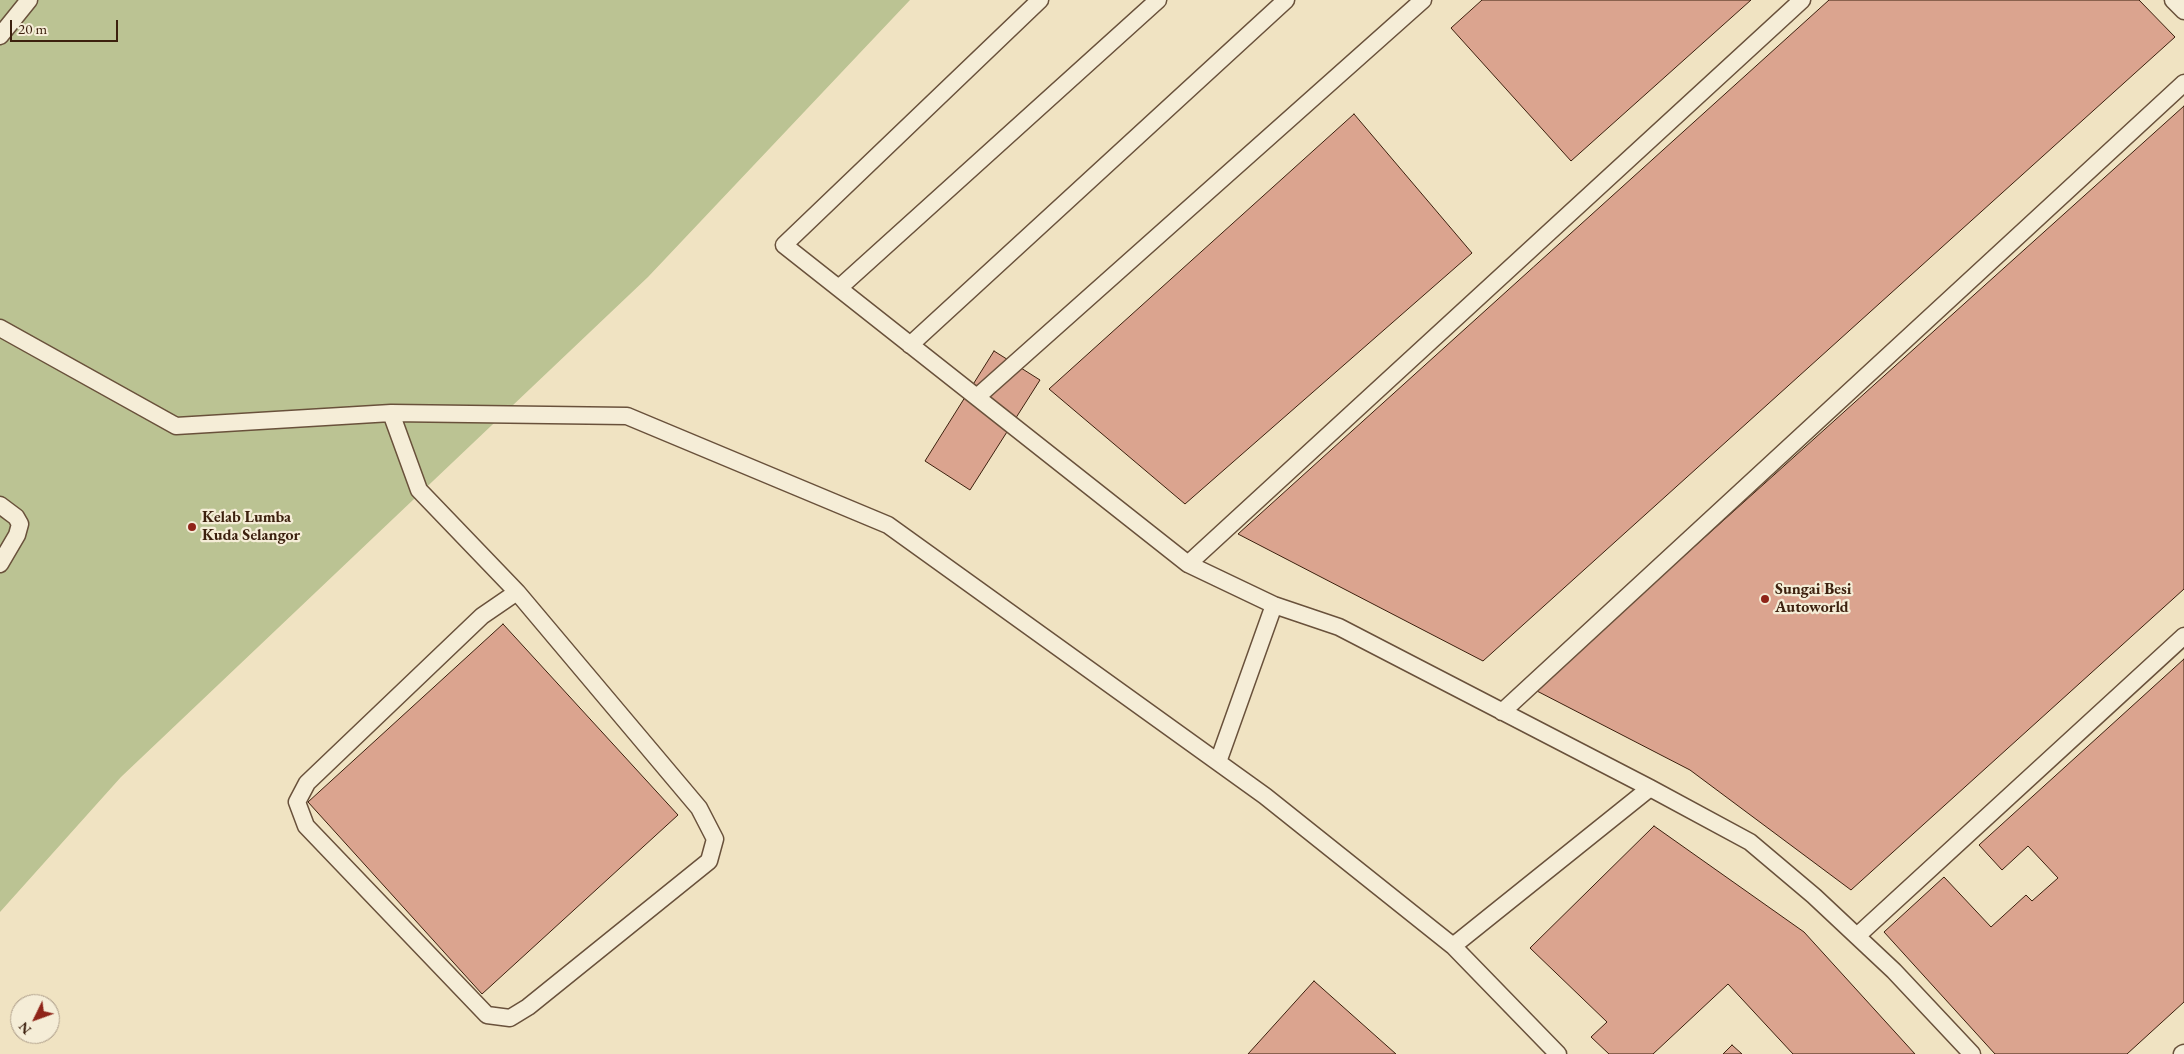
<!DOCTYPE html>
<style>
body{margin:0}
#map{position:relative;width:2184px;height:1054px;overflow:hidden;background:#f0e3c2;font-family:"EB Garamond",serif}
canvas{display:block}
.north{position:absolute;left:10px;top:994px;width:50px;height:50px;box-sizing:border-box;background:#f5edd7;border:1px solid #ab9b87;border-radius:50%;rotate:228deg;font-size:14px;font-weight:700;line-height:20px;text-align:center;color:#3c200e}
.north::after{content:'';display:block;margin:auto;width:18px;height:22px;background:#8f2418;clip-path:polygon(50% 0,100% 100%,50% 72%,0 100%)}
.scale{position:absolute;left:10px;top:20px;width:108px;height:22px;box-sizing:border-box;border:2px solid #3c200e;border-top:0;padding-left:6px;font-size:15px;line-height:18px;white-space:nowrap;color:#3c200e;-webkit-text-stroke:4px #f5edd7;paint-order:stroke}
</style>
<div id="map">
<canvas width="2184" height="1054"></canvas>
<div class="north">N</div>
<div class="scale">20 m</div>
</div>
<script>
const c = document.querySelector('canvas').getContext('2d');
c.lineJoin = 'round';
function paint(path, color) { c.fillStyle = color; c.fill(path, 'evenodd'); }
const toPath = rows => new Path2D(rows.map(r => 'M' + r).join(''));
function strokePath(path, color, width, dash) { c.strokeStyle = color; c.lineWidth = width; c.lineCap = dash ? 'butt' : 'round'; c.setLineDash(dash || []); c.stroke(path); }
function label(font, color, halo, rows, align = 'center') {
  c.font = font + ' "EB Garamond",serif'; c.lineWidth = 4.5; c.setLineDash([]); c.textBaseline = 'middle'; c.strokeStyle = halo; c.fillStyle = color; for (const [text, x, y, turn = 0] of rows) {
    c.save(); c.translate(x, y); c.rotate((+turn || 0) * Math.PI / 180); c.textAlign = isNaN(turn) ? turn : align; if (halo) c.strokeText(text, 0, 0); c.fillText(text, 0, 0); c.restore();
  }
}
const green = toPath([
 [0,0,910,0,648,277,121,777,0,912]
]);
const building = toPath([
 [1482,0,1751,0,1571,161,1451,28,1482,0],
 [1829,0,2139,0,2175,37,1483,661,1238,534,1829,0],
 [2184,106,2184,589,1851,890,1690,770,1535,690,2184,106],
 [1354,114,1472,253,1185,504,1049,389,1354,114],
 [994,351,1040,380,970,490,925,461,994,351],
 [503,624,678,815,482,994,308,802,503,624],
 [2184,659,2184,1002,2127,1054,1995,1054,1884,932,1944,877,1991,927,2026,895,2032,901,2058,878,2028,846,2002,870,1979,845,2184,659],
 [1654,826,1804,932,1915,1054,1793,1054,1728,984,1653,1054,1609,1054,1591,1037,1607,1022,1530,948,1654,826],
 [1314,981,1396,1054,1248,1054,1314,981],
 [1732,1045,1742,1054,1723,1054,1732,1045]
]);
const service = toPath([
 [1040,0,784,245,1188,564,1274,605,1339,627,1650,788,1750,842,1814,896,1894,971,1972,1054],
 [2173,0,2184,11],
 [0,36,29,0],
 [839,288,1158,0],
 [0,328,176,426,391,413,627,416,888,525,1265,796,1453,946,1558,1054],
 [910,345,1286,0],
 [977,397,1423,0],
 [391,413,419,490,517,592,699,808,715,839,709,861,528,1007,510,1018,487,1015,306,826,297,802,307,783,482,616,517,592],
 [0,505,16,517,20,524,17,535,0,564],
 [1188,564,1802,0],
 [1502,712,2184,83],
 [1218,762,1274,605],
 [1857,936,2184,636],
 [1453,946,1650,788],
 [2182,1054,2184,1053]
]);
const markers = [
 [192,527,5,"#8f2418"],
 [1765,599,5,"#8f2418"]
];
const poiNames = [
 ["Kelab Lumba",202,518],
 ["Kuda Selangor",202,536],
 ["Sungai Besi",1775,590],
 ["Autoworld",1775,608]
];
paint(green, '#bbc393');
paint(building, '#dba48f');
strokePath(building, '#3c200e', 1);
strokePath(service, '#69513b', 19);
strokePath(service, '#f5edd7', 16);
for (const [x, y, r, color] of markers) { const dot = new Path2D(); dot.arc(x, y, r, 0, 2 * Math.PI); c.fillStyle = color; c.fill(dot); strokePath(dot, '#f5edd7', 2); }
label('bold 16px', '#3c200e', '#f5edd7', poiNames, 'left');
</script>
